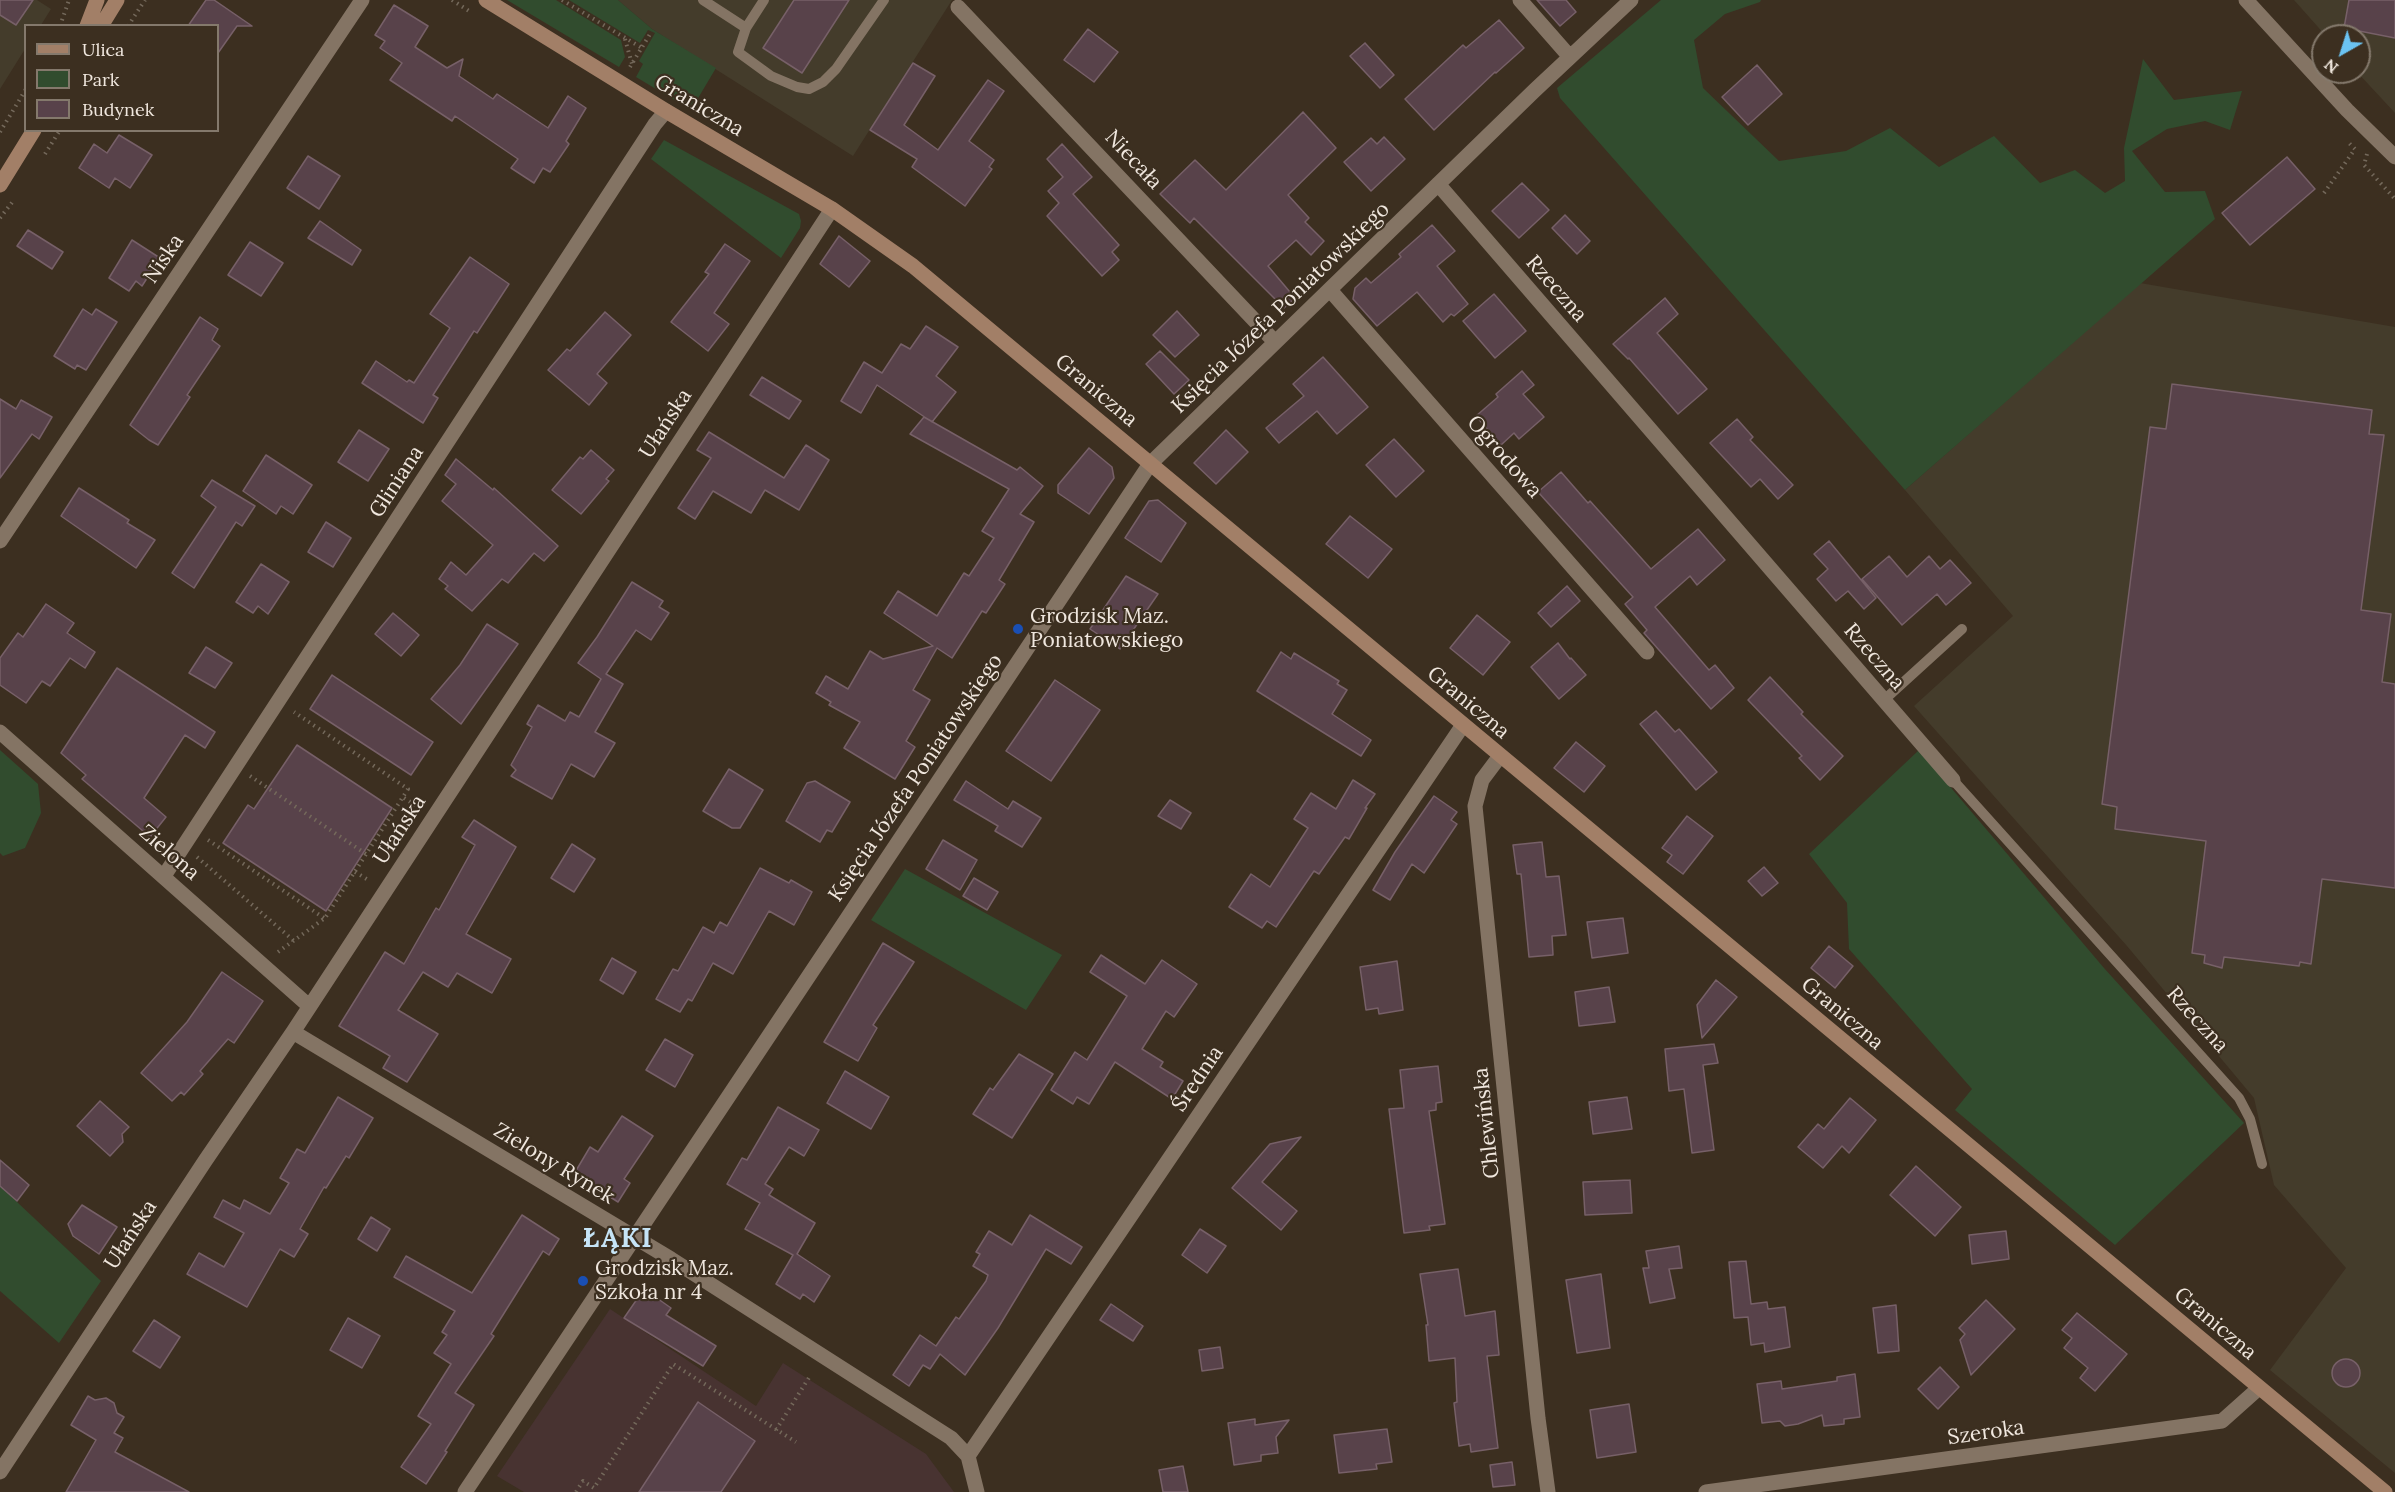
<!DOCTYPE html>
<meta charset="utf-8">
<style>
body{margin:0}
#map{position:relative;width:2395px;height:1492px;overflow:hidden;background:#3c2f20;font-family:Lora,serif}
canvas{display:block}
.legend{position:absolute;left:24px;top:24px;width:195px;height:108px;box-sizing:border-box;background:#3c2f20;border:2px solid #84796c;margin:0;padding:8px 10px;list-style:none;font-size:18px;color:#f0e7de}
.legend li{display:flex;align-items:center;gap:12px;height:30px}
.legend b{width:30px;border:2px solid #84796c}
.north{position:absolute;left:2311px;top:24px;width:60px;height:60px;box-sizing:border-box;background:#3c2f20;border:2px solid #84796c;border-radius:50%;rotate:219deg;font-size:16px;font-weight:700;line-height:24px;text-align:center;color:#f0e7de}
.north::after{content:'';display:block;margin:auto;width:21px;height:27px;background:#6bc3f2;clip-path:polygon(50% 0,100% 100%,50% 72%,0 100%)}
</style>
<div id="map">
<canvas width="2395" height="1492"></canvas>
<ul class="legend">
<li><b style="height:8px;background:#a27f67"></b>Ulica</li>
<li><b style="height:16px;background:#314c2e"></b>Park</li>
<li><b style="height:16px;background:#58424a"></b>Budynek</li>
</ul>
<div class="north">N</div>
</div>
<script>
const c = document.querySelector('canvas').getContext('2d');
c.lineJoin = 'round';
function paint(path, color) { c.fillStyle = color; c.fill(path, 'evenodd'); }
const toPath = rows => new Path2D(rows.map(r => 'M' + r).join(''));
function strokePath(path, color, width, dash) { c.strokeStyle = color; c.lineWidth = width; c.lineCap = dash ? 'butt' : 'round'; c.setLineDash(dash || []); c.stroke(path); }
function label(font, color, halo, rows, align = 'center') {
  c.font = font + ' Lora,serif'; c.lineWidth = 4.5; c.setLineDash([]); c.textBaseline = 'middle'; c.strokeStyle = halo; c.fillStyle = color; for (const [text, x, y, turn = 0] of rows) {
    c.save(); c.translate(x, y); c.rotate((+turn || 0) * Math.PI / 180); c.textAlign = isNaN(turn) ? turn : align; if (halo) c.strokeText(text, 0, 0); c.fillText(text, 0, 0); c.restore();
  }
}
const industrial = toPath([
 [0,0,37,0,51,9,41,25,26,26,25,49,0,89],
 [618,0,952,0,853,156,652,29],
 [2294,0,2395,0,2395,113,2357,72,2359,36,2326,36],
 [2140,283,2395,327,2395,1473,2270,1370,2346,1268,2274,1185,2254,1098,2127,946,1914,706,2013,616,1905,490]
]);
const education = toPath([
 [610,1309,756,1406,783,1363,926,1454,954,1492,524,1492,497,1476]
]);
const green = toPath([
 [507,0,556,0,621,40,625,57,619,67],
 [569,0,618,0,652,29,716,68,691,110,636,77,643,64,639,61,655,33,648,30,640,43],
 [1661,0,1761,0,1760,2,1725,14,1694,40,1703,88,1779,161,1846,151,1890,128,1939,167,1994,136,2040,183,2075,170,2105,193,2125,181,2124,148,2143,59,2174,100,2242,91,2230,130,2205,121,2167,129,2132,151,2165,192,2205,191,2215,219,1905,490,1560,98,1557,88],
 [664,140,799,214,801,221,800,228,781,258,651,159],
 [0,750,38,784,41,813,25,848,3,856,0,853],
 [1919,750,2104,968,2244,1123,2115,1245,1955,1110,1972,1089,1849,949,1847,903,1809,854],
 [905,869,1062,955,1026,1010,871,920],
 [0,1186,101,1281,59,1343,0,1291]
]);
const building = toPath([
 [0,0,33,0,16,25,0,15,0,0],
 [206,0,214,0,252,26,237,26,218,53,218,26,188,26,206,0],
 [794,0,849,0,802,73,763,48,794,0],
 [1537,0,1566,0,1576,12,1560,26,1537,0],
 [2349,0,2395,0,2395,38,2344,28,2349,0],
 [394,5,428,26,415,47,447,68,463,59,459,76,493,99,497,94,548,128,568,96,586,108,566,141,569,144,550,172,543,168,534,183,511,168,518,159,455,116,452,121,390,80,402,63,380,48,385,41,375,35,394,5],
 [1499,20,1524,48,1496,73,1495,72,1434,130,1405,99,1463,45,1466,48,1499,20],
 [1088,29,1118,52,1094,82,1064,60,1088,29],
 [1365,43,1394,75,1380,88,1350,56,1365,43],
 [913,63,935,76,904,125,938,150,988,80,1004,91,969,141,994,160,989,167,992,169,965,206,912,167,917,159,870,130,913,63],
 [1757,65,1782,94,1748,125,1722,97,1757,65],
 [1303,112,1336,148,1288,195,1309,218,1305,222,1324,241,1311,255,1296,240,1268,266,1295,298,1284,308,1194,218,1190,223,1160,194,1195,160,1226,190,1303,112],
 [119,135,152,155,130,188,115,178,109,188,79,168,94,144,107,153,119,135],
 [1384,137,1405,159,1371,191,1344,162,1371,138,1377,144,1384,137],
 [1062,144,1092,177,1073,194,1119,245,1112,252,1119,260,1102,276,1047,216,1059,203,1048,191,1063,177,1047,159,1062,144],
 [308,156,340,176,319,209,287,188,308,156],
 [2287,157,2315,189,2250,245,2222,213,2287,157],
 [1522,183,1549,210,1519,238,1492,211,1522,183],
 [1565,215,1590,241,1577,254,1552,228,1565,215],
 [320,221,361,250,352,265,308,238,320,221],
 [1432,225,1455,251,1437,266,1468,304,1454,316,1451,314,1443,322,1417,292,1377,326,1353,299,1355,288,1366,278,1371,283,1401,257,1399,254,1432,225],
 [28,230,63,252,52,269,17,246,28,230],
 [839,236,870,261,849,287,820,264,839,236],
 [132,240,160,258,142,286,136,281,129,291,109,278,132,240],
 [250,242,283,263,261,296,228,275,250,242],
 [725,244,750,261,714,313,729,324,708,351,671,322,709,274,705,272,725,244],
 [470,257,509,284,477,333,474,331,433,395,438,398,423,423,362,383,376,361,407,382,409,380,414,383,450,328,430,314,470,257],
 [1494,294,1526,331,1495,358,1463,321,1494,294],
 [1665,298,1678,314,1657,333,1707,389,1678,414,1629,358,1628,359,1613,344,1665,298],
 [83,309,92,315,96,309,117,322,86,370,77,365,75,369,54,356,83,309],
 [1177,311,1199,335,1175,357,1153,335,1177,311],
 [605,312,631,335,597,374,607,383,589,405,548,370,567,349,570,351,605,312],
 [200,317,218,329,212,340,220,346,187,395,190,397,158,445,149,440,130,425,200,317],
 [926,326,958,347,936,376,956,392,932,422,877,385,861,413,841,401,864,362,882,373,901,344,910,349,926,326],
 [1160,351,1189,380,1174,394,1146,364,1160,351],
 [1323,357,1368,407,1337,434,1317,411,1279,443,1266,428,1304,396,1293,384,1323,357],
 [1522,371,1534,385,1523,394,1544,417,1519,439,1514,433,1501,445,1476,416,1498,397,1496,394,1522,371],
 [762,377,801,401,789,419,750,395,762,377],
 [2172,384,2372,410,2369,434,2384,435,2361,610,2391,614,2382,682,2395,684,2395,888,2322,879,2311,964,2300,962,2299,966,2224,957,2222,968,2204,963,2205,955,2192,953,2206,841,2115,829,2117,807,2102,804,2150,427,2166,429,2172,384],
 [0,399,16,409,21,400,52,417,39,439,32,434,0,478,0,399],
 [924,417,1017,470,1020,467,1043,486,1020,514,1034,522,999,580,1005,584,986,613,982,611,952,658,937,648,913,690,930,700,906,741,915,747,895,779,844,748,860,722,829,705,831,702,816,693,826,676,848,689,870,651,883,659,933,646,884,613,898,591,937,616,964,573,969,576,994,538,982,531,1009,489,910,434,924,417],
 [1737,419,1753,437,1750,440,1793,485,1778,499,1760,479,1751,487,1710,443,1737,419],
 [359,430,389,449,368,481,338,462,359,430],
 [1226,430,1248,452,1216,484,1194,463,1226,430],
 [709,432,784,478,806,445,829,460,799,510,765,490,751,513,713,491,695,519,678,508,711,458,697,450,709,432],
 [1394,439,1424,471,1396,497,1366,465,1394,439],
 [1089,448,1112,467,1114,478,1089,514,1058,493,1058,485,1089,448],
 [591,450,614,470,606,479,609,481,581,514,552,490,580,457,583,459,591,450],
 [266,455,312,485,293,514,281,506,276,514,243,491,266,455],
 [456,459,493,490,494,488,558,546,544,561,534,553,508,583,502,579,472,611,445,589,448,586,439,579,451,562,466,575,493,545,442,501,456,484,445,475,456,459],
 [1561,472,1588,503,1590,501,1651,569,1698,529,1725,560,1697,585,1690,576,1655,607,1709,670,1715,665,1734,688,1711,709,1644,633,1647,630,1625,604,1633,597,1538,492,1561,472],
 [212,480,255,506,242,526,236,522,194,588,172,573,216,507,201,496,212,480],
 [79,488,129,520,127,523,155,540,136,568,61,516,79,488],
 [1158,500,1186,523,1161,562,1125,538,1149,501,1158,500],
 [1350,516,1392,549,1368,578,1326,544,1350,516],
 [326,522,351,538,333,567,308,552,326,522],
 [1829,541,1876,598,1864,609,1848,591,1836,601,1817,579,1828,569,1814,554,1829,541],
 [1889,556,1907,577,1929,556,1940,569,1950,560,1971,583,1946,605,1937,594,1902,625,1862,579,1889,556],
 [261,564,289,582,268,614,258,606,253,613,236,602,261,564],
 [1126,576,1158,594,1120,649,1090,629,1126,576],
 [632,582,663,601,659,607,669,613,651,640,636,630,606,674,623,684,595,732,615,743,594,777,571,764,552,799,511,776,516,770,511,765,532,727,527,724,538,705,565,721,570,712,579,717,601,679,578,663,597,637,632,582],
 [1567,586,1580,601,1551,627,1538,613,1567,586],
 [46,604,74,623,67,633,95,652,85,668,70,658,50,686,42,681,26,703,0,685,0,658,18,633,23,637,46,604],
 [393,613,419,635,401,656,375,634,393,613],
 [1477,615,1510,642,1483,675,1450,648,1477,615],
 [487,624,518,644,461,724,431,699,460,665,487,624],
 [1558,643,1570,659,1571,658,1586,675,1559,699,1531,667,1558,643],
 [206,647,232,663,215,688,189,673,206,647],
 [1281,652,1291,659,1294,653,1339,681,1337,684,1347,690,1332,714,1371,740,1361,756,1257,691,1281,652],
 [117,668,215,732,205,748,185,735,144,798,166,817,150,837,82,779,86,775,61,753,117,668],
 [332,675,433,742,411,775,310,709,332,675],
 [1770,677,1803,712,1801,714,1843,756,1820,780,1799,758,1802,756,1748,700,1770,677],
 [1055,680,1100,710,1051,781,1006,751,1055,680],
 [1656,711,1675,732,1679,729,1717,772,1696,790,1640,724,1656,711],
 [1576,742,1605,766,1584,792,1554,768,1576,742],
 [297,745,392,808,326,911,223,843,248,805,254,809,297,745],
 [729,769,763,790,740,828,732,828,703,811,729,769],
 [1353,780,1375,794,1365,808,1367,808,1349,839,1345,837,1319,874,1314,871,1276,927,1267,921,1262,928,1229,907,1251,874,1270,887,1308,828,1294,819,1311,793,1336,809,1353,780],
 [815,781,850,802,832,832,827,830,820,842,786,821,807,783,815,781],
 [966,781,1008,809,1013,801,1041,818,1022,847,995,831,998,826,954,800,966,781],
 [1434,796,1457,812,1451,820,1457,824,1424,873,1412,864,1390,900,1373,890,1395,852,1434,796],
 [1170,800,1191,813,1181,829,1158,816,1170,800],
 [1687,816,1713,836,1683,874,1667,862,1672,855,1662,848,1687,816],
 [474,820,516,847,466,934,511,959,492,993,457,973,448,987,423,972,398,1010,438,1034,407,1082,383,1068,390,1056,339,1026,385,952,404,964,436,908,439,910,475,845,462,837,474,820],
 [943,840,977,860,960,890,926,869,943,840],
 [1542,842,1546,877,1559,876,1566,935,1552,936,1553,955,1529,957,1521,874,1517,874,1513,845,1542,842],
 [572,844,595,859,574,892,551,878,572,844],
 [1764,867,1778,883,1762,896,1748,881,1764,867],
 [760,868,789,883,791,880,812,892,794,925,769,911,733,974,713,963,692,1001,688,999,680,1012,656,999,673,969,678,971,703,927,714,933,720,922,727,926,760,868],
 [974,878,998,892,987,910,963,896,974,878],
 [1623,918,1628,953,1592,958,1587,922,1623,918],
 [883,943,914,962,873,1025,877,1028,858,1061,824,1042,883,943],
 [1829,946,1853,966,1835,988,1811,968,1829,946],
 [1101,955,1145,984,1162,960,1197,984,1174,1017,1166,1011,1142,1049,1163,1062,1160,1067,1183,1081,1172,1099,1115,1062,1089,1104,1077,1097,1073,1104,1051,1090,1075,1052,1087,1060,1127,996,1090,972,1101,955],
 [612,958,636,972,623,994,600,980,612,958],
 [1397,961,1403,1010,1379,1014,1378,1008,1366,1010,1360,967,1397,961],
 [222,972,263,1001,234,1043,228,1039,200,1071,203,1074,184,1095,181,1092,172,1101,141,1073,187,1022,222,972],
 [1716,980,1737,997,1702,1038,1697,1005,1716,980],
 [1609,987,1615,1022,1579,1026,1575,992,1609,987],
 [665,1039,693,1055,675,1087,646,1070,665,1039],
 [1714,1044,1718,1063,1703,1065,1714,1150,1692,1153,1684,1089,1669,1091,1665,1049,1714,1044],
 [1019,1054,1053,1074,1012,1138,973,1114,990,1088,993,1090,1019,1054],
 [1438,1066,1442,1102,1436,1103,1436,1110,1429,1111,1445,1224,1429,1226,1430,1230,1404,1233,1389,1109,1404,1108,1400,1070,1438,1066],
 [845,1071,889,1097,871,1129,827,1103,845,1071],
 [338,1097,373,1118,349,1158,346,1156,326,1188,324,1187,300,1229,308,1234,294,1257,280,1249,247,1307,187,1274,199,1253,224,1267,244,1233,214,1217,223,1200,240,1209,244,1200,270,1214,289,1183,280,1178,297,1149,305,1153,338,1097],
 [1627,1097,1632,1129,1593,1134,1589,1102,1627,1097],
 [1850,1098,1876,1120,1849,1153,1842,1146,1823,1168,1798,1147,1818,1124,1824,1129,1850,1098],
 [100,1101,129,1127,122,1134,123,1142,110,1156,77,1126,100,1101],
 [778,1107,819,1130,804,1156,789,1147,765,1184,773,1189,769,1195,815,1223,797,1254,830,1276,814,1302,803,1294,800,1299,776,1284,793,1255,745,1229,760,1203,727,1184,742,1158,747,1160,778,1107],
 [622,1116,653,1136,624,1179,630,1183,618,1202,574,1174,590,1147,598,1152,622,1116],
 [1301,1137,1262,1182,1297,1211,1281,1230,1232,1188,1270,1144,1301,1137],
 [0,1160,29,1185,17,1201,0,1186,0,1160],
 [1916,1166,1961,1207,1935,1236,1890,1195,1916,1166],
 [1630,1180,1632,1213,1585,1215,1583,1182,1630,1180],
 [82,1205,117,1227,99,1254,73,1236,68,1224,82,1205],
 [522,1215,559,1239,549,1255,543,1251,491,1334,494,1336,455,1393,474,1405,445,1451,447,1452,426,1484,401,1467,431,1424,418,1416,451,1364,434,1353,447,1335,442,1332,455,1311,394,1277,406,1256,472,1293,522,1215],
 [1030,1215,1082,1247,1071,1264,1046,1249,998,1328,965,1375,940,1354,930,1369,923,1365,909,1386,893,1375,920,1335,936,1346,956,1317,959,1319,986,1281,988,1275,973,1266,980,1254,976,1252,989,1231,1012,1245,1030,1215],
 [371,1217,390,1229,377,1251,358,1239,371,1217],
 [1200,1229,1226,1246,1207,1273,1182,1255,1200,1229],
 [2006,1231,2009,1259,1972,1264,1969,1235,2006,1231],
 [1679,1246,1682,1268,1669,1269,1675,1298,1650,1303,1643,1268,1649,1268,1646,1251,1679,1246],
 [1746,1261,1751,1304,1767,1302,1768,1309,1785,1307,1790,1347,1765,1352,1764,1343,1751,1345,1748,1317,1734,1318,1729,1262,1746,1261],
 [1458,1269,1465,1316,1495,1311,1499,1355,1487,1356,1498,1448,1471,1452,1470,1444,1459,1446,1454,1403,1457,1402,1455,1358,1429,1361,1426,1325,1428,1325,1420,1274,1458,1269],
 [1601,1274,1610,1348,1577,1353,1566,1280,1601,1274],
 [644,1289,671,1308,666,1315,716,1346,703,1366,624,1318,644,1289],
 [1986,1300,2015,1329,1971,1375,1960,1340,1965,1334,1959,1328,1986,1300],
 [1111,1304,1143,1326,1133,1341,1100,1320,1111,1304],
 [1896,1305,1899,1351,1878,1353,1873,1308,1896,1305],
 [2077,1313,2127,1354,2095,1391,2080,1378,2088,1368,2064,1348,2072,1338,2062,1330,2077,1313],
 [348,1318,380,1336,362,1368,330,1350,348,1318],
 [154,1320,180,1337,160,1368,133,1351,154,1320],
 [1220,1347,1223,1368,1202,1371,1199,1350,1220,1347],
 '2332 1373a14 14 0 1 1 28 0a14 14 0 1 1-28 0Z',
 [1940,1367,1959,1387,1938,1409,1918,1389,1940,1367],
 [1855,1374,1860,1417,1844,1419,1844,1424,1824,1426,1822,1415,1798,1424,1785,1426,1780,1421,1762,1423,1757,1384,1781,1381,1782,1389,1837,1381,1837,1377,1855,1374],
 [88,1396,95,1400,106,1398,114,1403,117,1413,124,1417,114,1433,123,1438,115,1452,189,1492,66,1492,96,1440,71,1425,88,1396],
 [698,1402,755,1441,721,1492,639,1492,698,1402],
 [1629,1404,1636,1452,1597,1458,1590,1410,1629,1404],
 [1255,1419,1255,1425,1289,1420,1276,1437,1278,1453,1261,1455,1261,1461,1234,1465,1228,1423,1255,1419],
 [1387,1429,1392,1462,1376,1464,1377,1469,1339,1473,1334,1435,1387,1429],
 [1512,1462,1515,1485,1493,1487,1490,1465,1512,1462],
 [1183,1466,1188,1492,1163,1492,1159,1470,1183,1466]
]);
const path = toPath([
 [452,0,469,11],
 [562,0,642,48],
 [60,26,69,0],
 [128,26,145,0],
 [625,39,632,64],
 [630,67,650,34],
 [0,132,26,89],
 [45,154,60,130],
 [2367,154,2364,165,2395,199],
 [2324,193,2355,149,2347,141],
 [0,218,14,200],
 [250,776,366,854],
 [404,798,418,807],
 [208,840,324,918],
 [197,857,294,941],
 [355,872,370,881],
 [278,952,325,918,408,789,294,712],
 [776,1430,810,1376],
 [576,1492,583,1481,594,1488,673,1364,796,1442]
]);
const lane = toPath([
 [703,0,746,28],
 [764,0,746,28,738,52,771,76,797,87,809,89,823,82,836,69,884,0],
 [1884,700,1962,629],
 [1953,780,2239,1098,2250,1119,2262,1164]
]);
const street = toPath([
 [1520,0,1570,57],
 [2246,0,2347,110,2395,157],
 [958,7,1275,342],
 [1438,184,1953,780],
 [1330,290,1647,652],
 [0,541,362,0],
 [0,732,309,1006],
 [1500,756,1482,780,1475,806,1538,1418,1548,1492],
 [164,876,655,124,666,111],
 [293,1032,671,1259,951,1438,968,1456,977,1492],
 [968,1456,1463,725],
 [0,1472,205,1161,293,1032,832,209],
 [465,1492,1150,464,1535,90,1631,0],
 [1706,1492,2222,1421,2259,1388]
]);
const secondary = toPath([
 [486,0,666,111,832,209,913,266,2385,1492],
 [87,26,97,0],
 [101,26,117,0],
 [0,185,34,130]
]);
const markers = [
 [1018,629,6,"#1a4fb4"],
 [583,1281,6,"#1a4fb4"]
];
const streetNames = [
 ["Graniczna",699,106,31],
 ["Niecała",1133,160,47],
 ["Niska",164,259,-56],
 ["Rzeczna",1556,289,49],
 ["Księcia Józefa Poniatowskiego",1281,308,-44],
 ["Graniczna",1096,391,40],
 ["Ułańska",666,424,-57],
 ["Ogrodowa",1504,457,49],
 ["Gliniana",397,482,-57],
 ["Rzeczna",1874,657,49],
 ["Graniczna",1468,703,40],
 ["Księcia Józefa Poniatowskiego",916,778,-56],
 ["Ułańska",400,830,-57],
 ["Zielona",169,853,41],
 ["Graniczna",1842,1014,40],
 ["Rzeczna",2197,1020,48],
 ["Średnia",1198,1079,-56],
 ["Chlewińska",1487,1123,-96],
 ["Zielony Rynek",554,1164,31],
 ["Ułańska",131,1235,-57],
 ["Graniczna",2215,1324,40],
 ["Szeroka",1986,1433,-8]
];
const poiNames = [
 ["Grodzisk Maz.",1030,617],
 ["Poniatowskiego",1030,641],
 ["Grodzisk Maz.",595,1269],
 ["Szkoła nr 4",595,1293]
];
const districtNames = [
 ["ŁĄKI",618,1239]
];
paint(industrial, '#443c2b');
paint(education, '#483331');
paint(green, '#314c2e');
paint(building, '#58424a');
strokePath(building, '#776068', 1.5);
strokePath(path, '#74695b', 4, [1.5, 4.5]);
strokePath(lane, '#847464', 10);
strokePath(street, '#847464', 15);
strokePath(secondary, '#a27f67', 15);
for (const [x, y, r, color] of markers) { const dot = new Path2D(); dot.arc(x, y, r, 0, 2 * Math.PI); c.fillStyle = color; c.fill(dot); strokePath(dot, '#3c2f20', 2); }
label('21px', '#f0e7de', '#3c2f20', streetNames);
label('21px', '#f0e7de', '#3c2f20', poiNames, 'left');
c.letterSpacing = '1.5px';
label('bold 27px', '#c6e4f6', '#3c2f20', districtNames);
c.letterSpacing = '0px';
</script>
